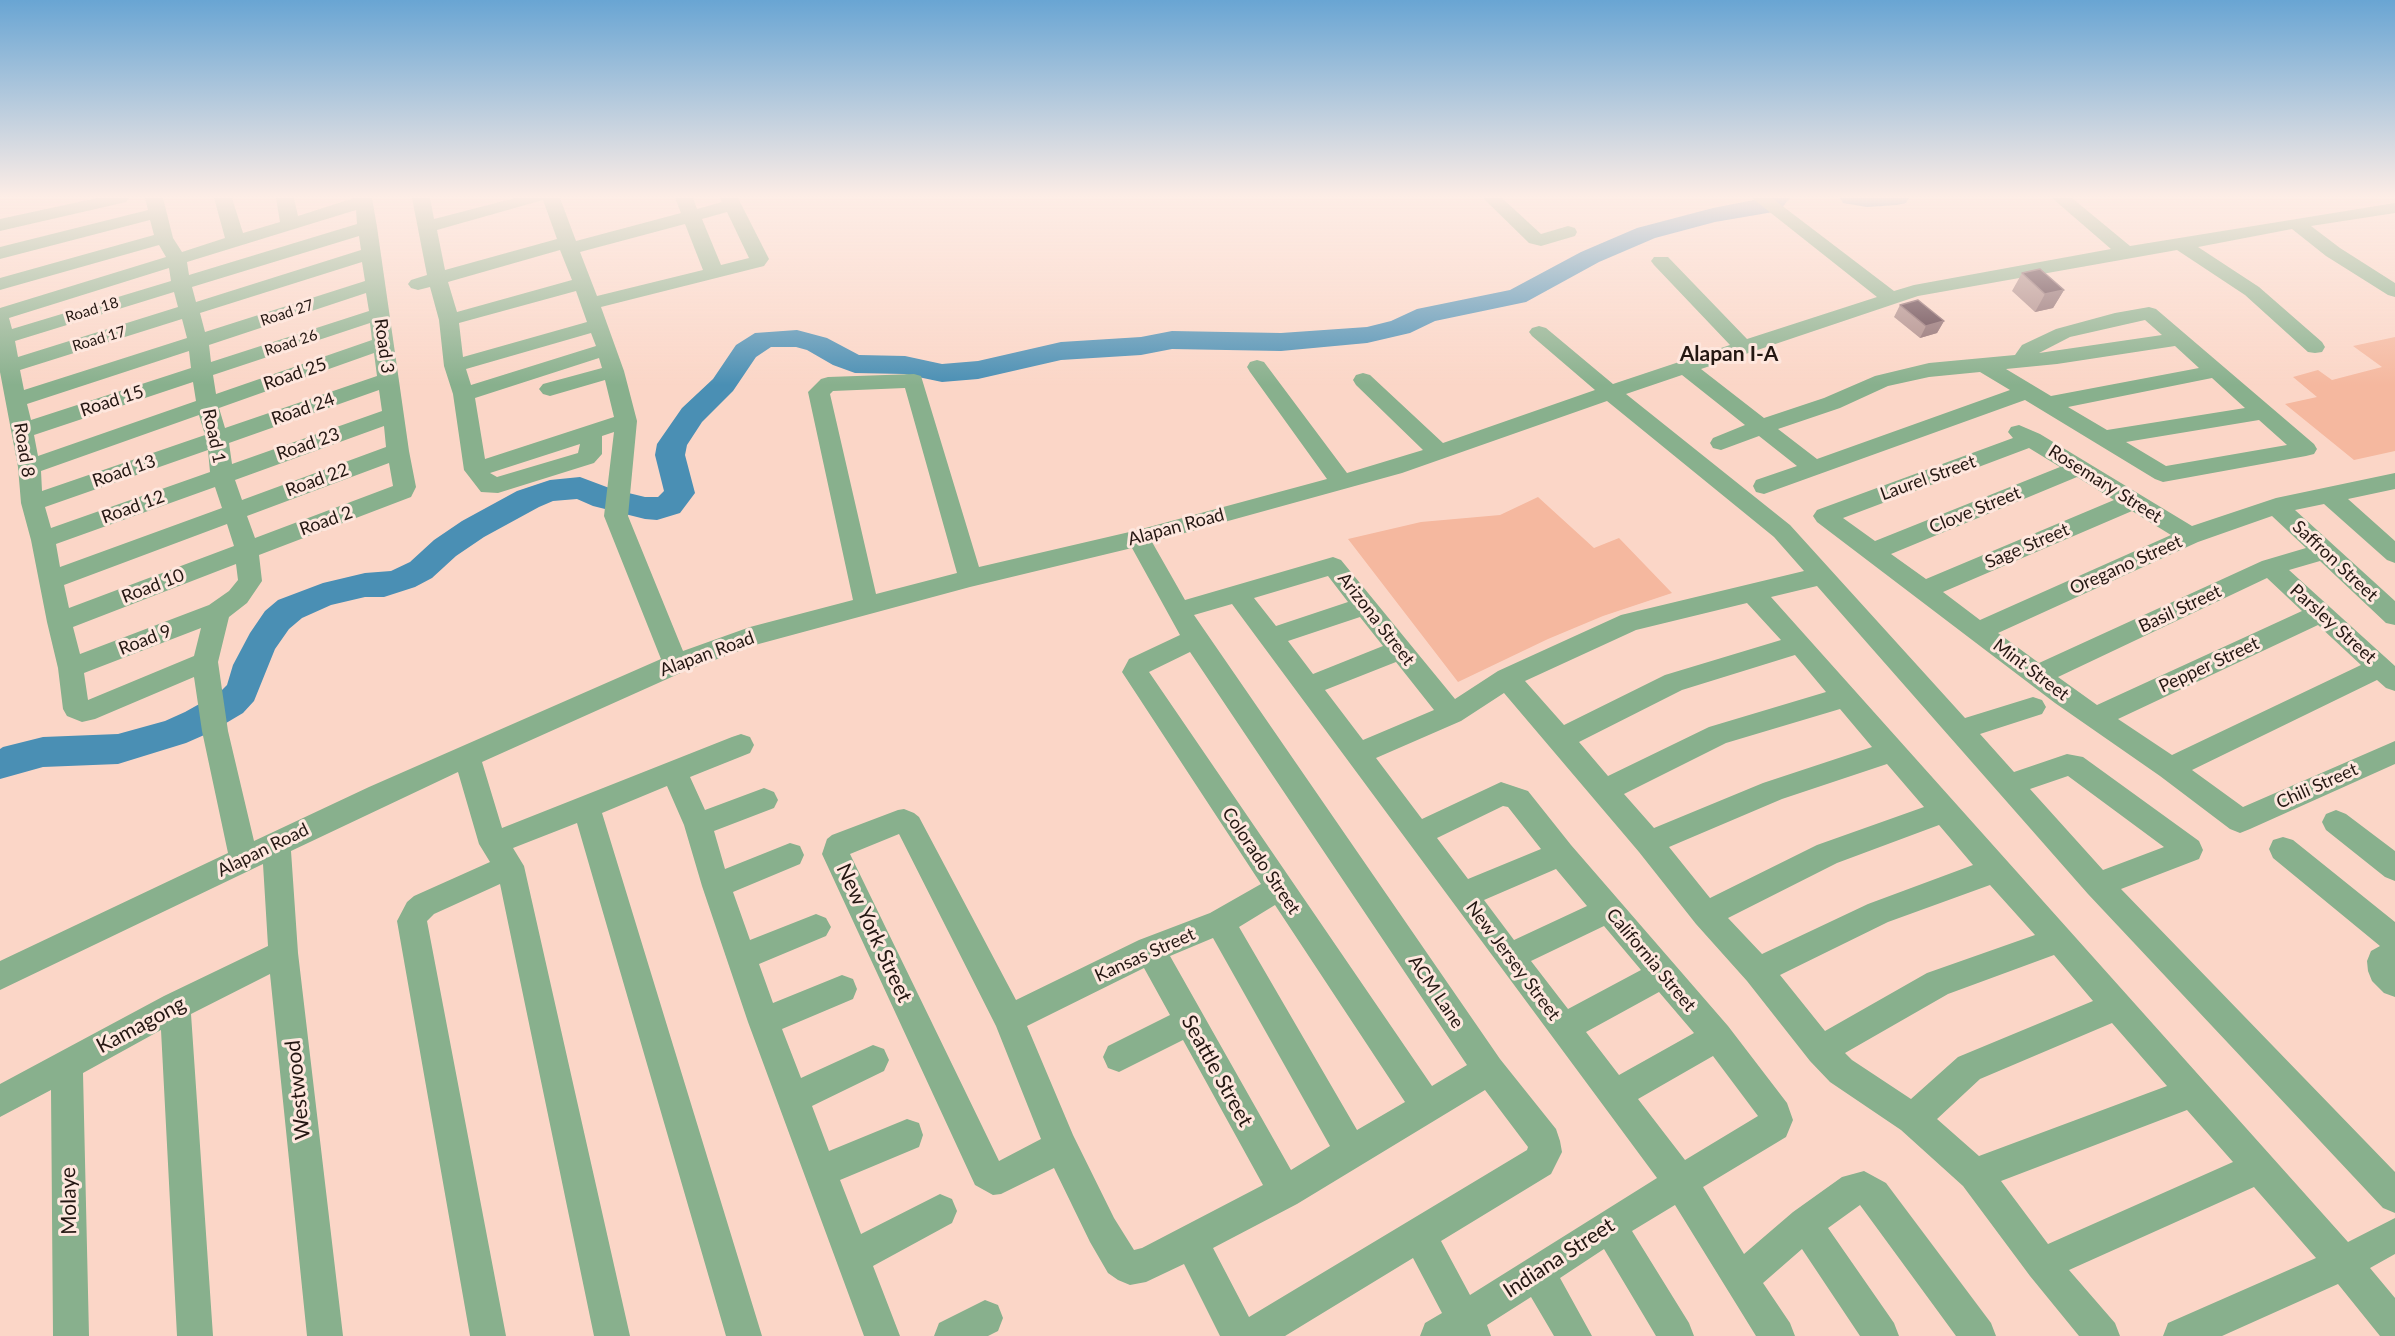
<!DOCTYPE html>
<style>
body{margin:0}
canvas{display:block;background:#fbd6c7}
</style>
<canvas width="2395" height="1336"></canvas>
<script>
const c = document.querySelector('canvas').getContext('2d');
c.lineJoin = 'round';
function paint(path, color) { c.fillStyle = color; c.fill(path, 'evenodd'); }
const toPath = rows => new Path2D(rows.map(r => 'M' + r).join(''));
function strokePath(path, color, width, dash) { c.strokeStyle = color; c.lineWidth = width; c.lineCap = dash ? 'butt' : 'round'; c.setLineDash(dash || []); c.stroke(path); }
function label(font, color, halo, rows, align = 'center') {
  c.font = font + ' Lato,sans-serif'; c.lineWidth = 6; c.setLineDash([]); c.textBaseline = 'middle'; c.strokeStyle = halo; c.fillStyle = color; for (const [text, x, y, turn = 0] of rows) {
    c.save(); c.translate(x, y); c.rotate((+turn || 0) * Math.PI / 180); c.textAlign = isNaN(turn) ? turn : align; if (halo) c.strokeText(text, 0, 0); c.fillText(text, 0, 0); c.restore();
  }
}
const green = toPath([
 [2395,337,2395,451,2354,460,2285,404,2317,397,2293,377,2318,370,2332,380,2382,367,2353,346],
 [1538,497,1594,548,1619,538,1672,593,1603,616,1548,639,1458,682,1348,539,1421,522,1500,515]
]);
const river = toPath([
 [1764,198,1790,198,1779,211,1715,222,1655,238,1599,262,1526,302,1435,321,1410,333,1367,343,1281,351,1172,349,1141,355,1061,360,978,379,942,382,904,374,855,373,833,365,807,350,796,347,771,347,756,357,733,391,702,422,687,445,685,455,695,493,680,513,657,520,645,519,593,506,577,499,553,501,539,507,484,537,456,556,432,578,415,587,384,597,365,597,331,605,302,618,289,629,275,649,254,701,243,713,211,732,186,743,118,764,43,767,0,779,0,749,3,747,43,737,118,734,165,721,185,712,219,693,227,685,233,665,250,633,265,611,278,600,323,583,365,573,391,571,410,562,434,540,462,521,517,491,550,480,580,477,612,489,645,497,658,497,664,491,655,455,657,444,682,408,713,379,736,345,755,333,797,330,827,338,859,355,905,356,942,364,978,361,1061,342,1141,337,1172,331,1281,333,1367,327,1391,321,1417,309,1510,290,1581,252,1637,228,1713,208,1764,198],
 [1840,198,1909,198,1906,203,1897,205,1867,207,1843,203,1840,198]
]);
const minor = toPath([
 [97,198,129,198,126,202,0,231,0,219,97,198],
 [145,198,163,198,173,238,182,252,225,238,214,198,232,198,243,233,280,222,276,198,294,198,298,216,354,198,372,198,377,227,409,451,416,487,411,497,259,555,262,581,247,603,229,617,218,662,228,731,254,841,369,787,661,659,604,516,614,432,602,436,602,454,594,463,498,493,481,492,464,470,453,394,444,366,439,320,430,287,418,290,411,288,408,284,411,280,427,275,412,198,430,198,434,219,515,198,560,198,576,241,681,213,675,198,693,198,697,209,722,202,720,198,738,198,769,259,764,266,601,307,624,371,637,421,628,516,683,651,750,627,853,600,808,392,821,379,828,377,914,374,921,376,979,567,1138,530,1327,479,1250,372,1247,367,1250,362,1257,360,1264,362,1347,473,1423,450,1356,385,1353,380,1356,375,1363,373,1370,375,1443,443,1595,390,1532,336,1529,332,1532,328,1539,326,1546,328,1613,384,1730,345,1654,265,1651,261,1654,257,1668,257,1747,339,1877,297,1752,198,1772,198,1894,291,1914,285,2111,249,2052,198,2072,198,2130,246,2395,203,2395,213,2311,226,2340,248,2395,283,2395,297,2388,295,2326,256,2292,229,2198,247,2259,287,2322,342,2325,347,2322,352,2315,353,2308,352,2245,295,2177,250,1918,296,1701,369,1764,418,1824,398,1875,376,1929,363,2015,355,2022,345,2056,329,2115,313,2149,307,2156,309,2314,444,2317,449,2314,454,2306,456,2163,482,2155,479,2025,400,1764,494,1756,492,1753,486,1756,480,1797,466,1759,436,1721,450,1713,448,1710,443,1713,438,1745,425,1682,375,1626,394,1790,525,1965,718,2033,697,2042,700,2046,707,2042,714,1980,734,2014,772,2067,754,2083,757,2199,841,2203,850,2199,859,2121,889,2395,1172,2395,1213,2383,1208,2088,894,1817,586,1771,597,2348,1242,2395,1218,2395,1254,2370,1268,2395,1298,2395,1336,2380,1336,2338,1284,2222,1336,2163,1336,2168,1323,2316,1258,2254,1187,2069,1270,2115,1323,2120,1336,2079,1336,2030,1276,1963,1186,1901,1130,1830,1082,1810,1061,1747,981,1696,924,1639,852,1504,693,1461,721,1376,758,1422,819,1501,782,1528,791,1571,845,1728,1026,1787,1103,1793,1120,1786,1137,1703,1187,1744,1254,1793,1212,1842,1177,1864,1171,1886,1183,1991,1323,1996,1336,1956,1336,1860,1205,1828,1228,1894,1323,1899,1336,1860,1336,1802,1249,1763,1283,1790,1323,1795,1336,1756,1336,1675,1205,1632,1231,1689,1323,1694,1336,1656,1336,1604,1249,1560,1278,1592,1336,1554,1336,1531,1297,1487,1325,1491,1336,1420,1336,1425,1323,1442,1313,1413,1258,1285,1336,1220,1336,1184,1264,1146,1282,1130,1285,1118,1280,1108,1273,1090,1242,1054,1168,1001,1194,993,1195,975,1185,822,854,827,839,832,835,898,810,904,809,914,813,919,817,1016,1000,1139,940,1210,913,1261,884,1122,672,1129,659,1180,635,1132,548,970,587,755,645,685,671,482,762,502,828,732,737,741,734,750,737,754,745,750,753,690,777,705,810,764,788,774,792,778,800,774,808,714,831,725,869,790,843,800,846,804,855,800,864,733,892,750,940,816,914,826,918,831,927,826,936,759,964,773,1003,842,975,853,979,857,989,853,999,782,1029,801,1078,873,1045,884,1049,889,1060,884,1071,812,1106,829,1151,907,1119,919,1123,923,1135,919,1147,840,1180,861,1234,940,1194,952,1199,957,1211,952,1223,873,1266,900,1336,864,1336,748,1022,702,886,684,825,667,786,602,813,762,1336,726,1336,577,823,513,848,524,866,630,1336,594,1336,500,884,434,914,427,921,506,1336,470,1336,397,921,407,902,414,896,490,862,479,844,458,772,291,851,298,953,343,1336,307,1336,270,974,191,1014,213,1336,177,1336,161,1030,83,1073,89,1336,53,1336,51,1090,0,1117,0,1084,164,996,268,946,263,864,0,990,0,961,228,853,202,731,194,677,95,719,82,722,67,716,63,709,58,668,47,622,31,540,21,503,18,467,0,372,0,308,166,257,159,245,0,290,0,278,154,235,150,220,0,259,0,247,148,210,145,198],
 [543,200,557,239,445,270,437,230,543,200],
 [356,210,357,224,189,275,187,262,356,210],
 [727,212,749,258,721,265,702,219,727,212],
 [685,224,703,270,597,296,580,252,685,224],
 [359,236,361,250,196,302,192,287,359,236],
 [560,250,572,280,457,312,448,282,560,250],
 [362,262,365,281,205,332,200,313,362,262],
 [169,268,171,281,12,329,9,318,169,268],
 [576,291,587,322,463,357,459,323,576,291],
 [174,292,178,307,18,357,15,341,174,292],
 [366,293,369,311,211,362,209,345,366,293],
 [182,319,187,338,24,390,20,370,182,319],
 [2145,320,2162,335,2039,353,2070,337,2145,320],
 [370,323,372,340,216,394,213,375,370,323],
 [591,333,596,346,471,385,466,369,591,333],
 [2175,346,2199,368,2051,396,2006,369,2057,364,2175,346],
 [189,351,191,368,31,420,27,404,189,351],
 [374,353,377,376,225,428,219,408,374,353],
 [599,358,602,368,543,384,539,389,543,394,550,396,605,380,614,417,485,459,475,398,599,358],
 [1980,372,2010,390,1817,459,1778,429,1840,408,1888,386,1929,377,1980,372],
 [2212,378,2245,408,2107,430,2068,407,2212,378],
 [193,382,196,401,38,456,34,435,193,382],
 [905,388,957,573,876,594,830,394,833,391,905,388],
 [379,390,382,411,232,464,229,443,379,390],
 [1607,401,1774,537,1804,571,1621,615,1498,671,1455,699,1341,560,1333,557,1185,600,1152,542,1402,473,1607,401],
 [199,415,205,435,42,491,41,471,199,415],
 [2259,420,2287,445,2166,466,2126,442,2259,420],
 [384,426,386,447,242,500,235,480,384,426],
 [580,444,578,453,497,477,490,473,580,444],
 [208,450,210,472,51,528,45,507,208,450],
 [389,463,393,486,255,538,247,516,389,463],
 [215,487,222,508,60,567,56,544,215,487],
 [227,524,234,546,69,608,64,585,227,524],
 [236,564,238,580,229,591,209,605,80,654,73,627,236,564],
 [1328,576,1348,602,1276,626,1254,598,1328,576],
 [1747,603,1781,640,1665,675,1564,725,1525,681,1636,630,1747,603],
 [1232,604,1657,1178,1470,1295,1441,1241,1551,1174,1562,1152,1560,1141,1556,1129,1500,1059,1194,615,1232,604],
 [1360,617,1383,646,1313,674,1288,641,1360,617],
 [201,628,194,656,88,700,84,673,201,628],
 [1190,652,1467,1065,1432,1086,1149,672,1190,652],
 [1795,655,1826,692,1709,727,1608,776,1579,742,1682,690,1795,655],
 [1396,662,1434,710,1363,740,1325,690,1396,662],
 [1840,709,1872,747,1763,783,1654,828,1624,794,1726,743,1840,709],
 [1887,764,1924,807,1817,845,1710,898,1669,847,1782,799,1887,764],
 [2068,776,2164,847,2103,870,2030,789,2068,776],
 [1503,806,1508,807,1541,849,1468,879,1437,838,1503,806],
 [1939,825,1973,865,1868,904,1762,954,1728,918,1837,863,1939,825],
 [899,834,996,1026,1041,1139,999,1161,850,854,899,834],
 [1556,869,1587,906,1514,940,1484,900,1556,869],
 [1990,885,2035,935,1927,973,1825,1031,1780,975,1888,922,1990,885],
 [1275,905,1405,1102,1357,1130,1239,927,1275,905],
 [1604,926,1641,970,1568,1009,1531,961,1604,926],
 [1213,938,1330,1146,1291,1170,1170,956,1213,938],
 [2054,955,2093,1001,1958,1057,1911,1099,1852,1060,1845,1053,1948,994,2054,955],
 [1144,968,1170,1015,1108,1046,1103,1057,1108,1068,1119,1072,1183,1040,1263,1185,1142,1248,1134,1250,1114,1218,1073,1135,1027,1026,1144,968],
 [1659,992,1694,1033,1619,1075,1586,1032,1659,992],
 [2112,1023,2167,1086,1979,1156,1937,1119,1980,1079,2112,1023],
 [1713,1056,1758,1116,1685,1160,1638,1099,1713,1056],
 [1485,1090,1528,1147,1527,1150,1249,1317,1213,1248,1297,1204,1485,1090],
 [2187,1110,2233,1162,2048,1244,2001,1181,2187,1110],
 [1483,198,1502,198,1541,234,1568,226,1575,228,1577,232,1575,236,1541,246,1529,243,1483,198],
 [2019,425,2040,434,2192,526,2276,498,2395,473,2395,489,2348,499,2395,541,2395,563,2387,560,2324,504,2295,510,2395,601,2395,625,2386,623,2320,561,2289,570,2395,666,2395,691,2386,688,2377,680,2192,770,2243,807,2395,741,2395,764,2250,829,2240,833,2230,829,2160,776,2055,703,1817,522,1813,516,1817,510,2013,438,2008,432,2011,427,2019,425],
 [2029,448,2060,467,1875,541,1843,518,2029,448],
 [2077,477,2114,500,1926,579,1891,554,2077,477],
 [2132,511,2171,535,1980,620,1943,592,2132,511],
 [2272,516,2306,548,2262,561,2039,663,1998,633,2198,542,2272,516],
 [2267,578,2302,611,2097,705,2058,677,2267,578],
 [2318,625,2361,665,2172,755,2118,719,2318,625],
 [2336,810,2346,814,2395,851,2395,881,2385,877,2326,830,2322,822,2326,814,2336,810],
 [2283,837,2293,840,2395,922,2395,997,2384,993,2372,981,2368,971,2367,961,2371,951,2380,946,2273,858,2269,849,2273,840,2283,837],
 [985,1300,998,1305,1003,1318,998,1331,988,1336,934,1336,939,1323,985,1300]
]);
const wall = toPath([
 [2022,273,2064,290,2053,308,2035,312,2012,291],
 [1900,305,1944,321,1937,333,1920,338,1894,317]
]);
const shadedWall = toPath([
 [2064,290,2053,308,2035,312,2045,294],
 [1944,321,1937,333,1920,338,1926,326]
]);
const building = toPath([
 [2040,269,2064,290,2045,294,2022,273,2040,269],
 [1918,300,1944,321,1926,326,1900,305,1918,300]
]);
const farStreetnames = [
 ["Road 18",92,310,-17],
 ["Road 27",287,313,-18],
 ["Road 17",99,339,-17],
 ["Road 26",291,343,-18]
];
const streetNames = [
 ["Road 3",384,346,82],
 ["Road 25",295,374,-19],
 ["Road 15",112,401,-18],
 ["Road 24",303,409,-19],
 ["Road 1",214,436,78],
 ["Road 23",308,444,-19],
 ["Road 8",24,450,81],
 ["Road 13",124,471,-19],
 ["Laurel Street",1928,478,-20],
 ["Road 22",317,480,-20],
 ["Rosemary Street",2105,484,32],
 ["Road 12",133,507,-20],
 ["Clove Street",1975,510,-22],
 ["Road 2",326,521,-20],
 ["Alapan Road",1176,527,-15],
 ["Sage Street",2027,546,-23],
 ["Saffron Street",2335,561,43],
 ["Oregano Street",2126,565,-24],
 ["Road 10",153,586,-21],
 ["Basil Street",2180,609,-25],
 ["Arizona Street",1376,619,52],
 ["Parsley Street",2333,624,42],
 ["Road 9",145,640,-21],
 ["Alapan Road",707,654,-20],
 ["Pepper Street",2209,665,-25],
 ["Mint Street",2031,670,37],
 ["Chili Street",2317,786,-24],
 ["Alapan Road",263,850,-26],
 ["Colorado Street",1261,861,56],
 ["Kansas Street",1145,955,-24],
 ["California Street",1651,960,50],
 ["New Jersey Street",1513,961,53],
 ["ACM Lane",1436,992,56]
];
const quarterNames = [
 ["Alapan I-A",1729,354]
];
const nearStreetnames = [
 ["New York Street",874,933,65],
 ["Kamagong",141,1025,-28],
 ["Seattle Street",1217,1071,61],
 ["Westwood",298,1090,-96],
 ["Molaye",69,1201,-91],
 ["Indiana Street",1559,1258,-33]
];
paint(green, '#f5b89f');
paint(river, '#4a8fb4');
paint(minor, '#88b08d');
paint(wall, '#a98785');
paint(shadedWall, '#88676b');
paint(building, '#573843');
strokePath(building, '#88676b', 1.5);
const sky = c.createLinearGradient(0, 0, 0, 385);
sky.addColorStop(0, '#69a5d3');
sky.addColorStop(0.51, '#fdede6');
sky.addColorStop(1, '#fdede600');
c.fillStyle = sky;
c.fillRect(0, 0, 2395, 385);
label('15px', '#241712', '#fee7de', farStreetnames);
label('18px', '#241712', '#fee7de', streetNames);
label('bold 21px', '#241712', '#fee7de', quarterNames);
label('21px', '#241712', '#fee7de', nearStreetnames);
</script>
